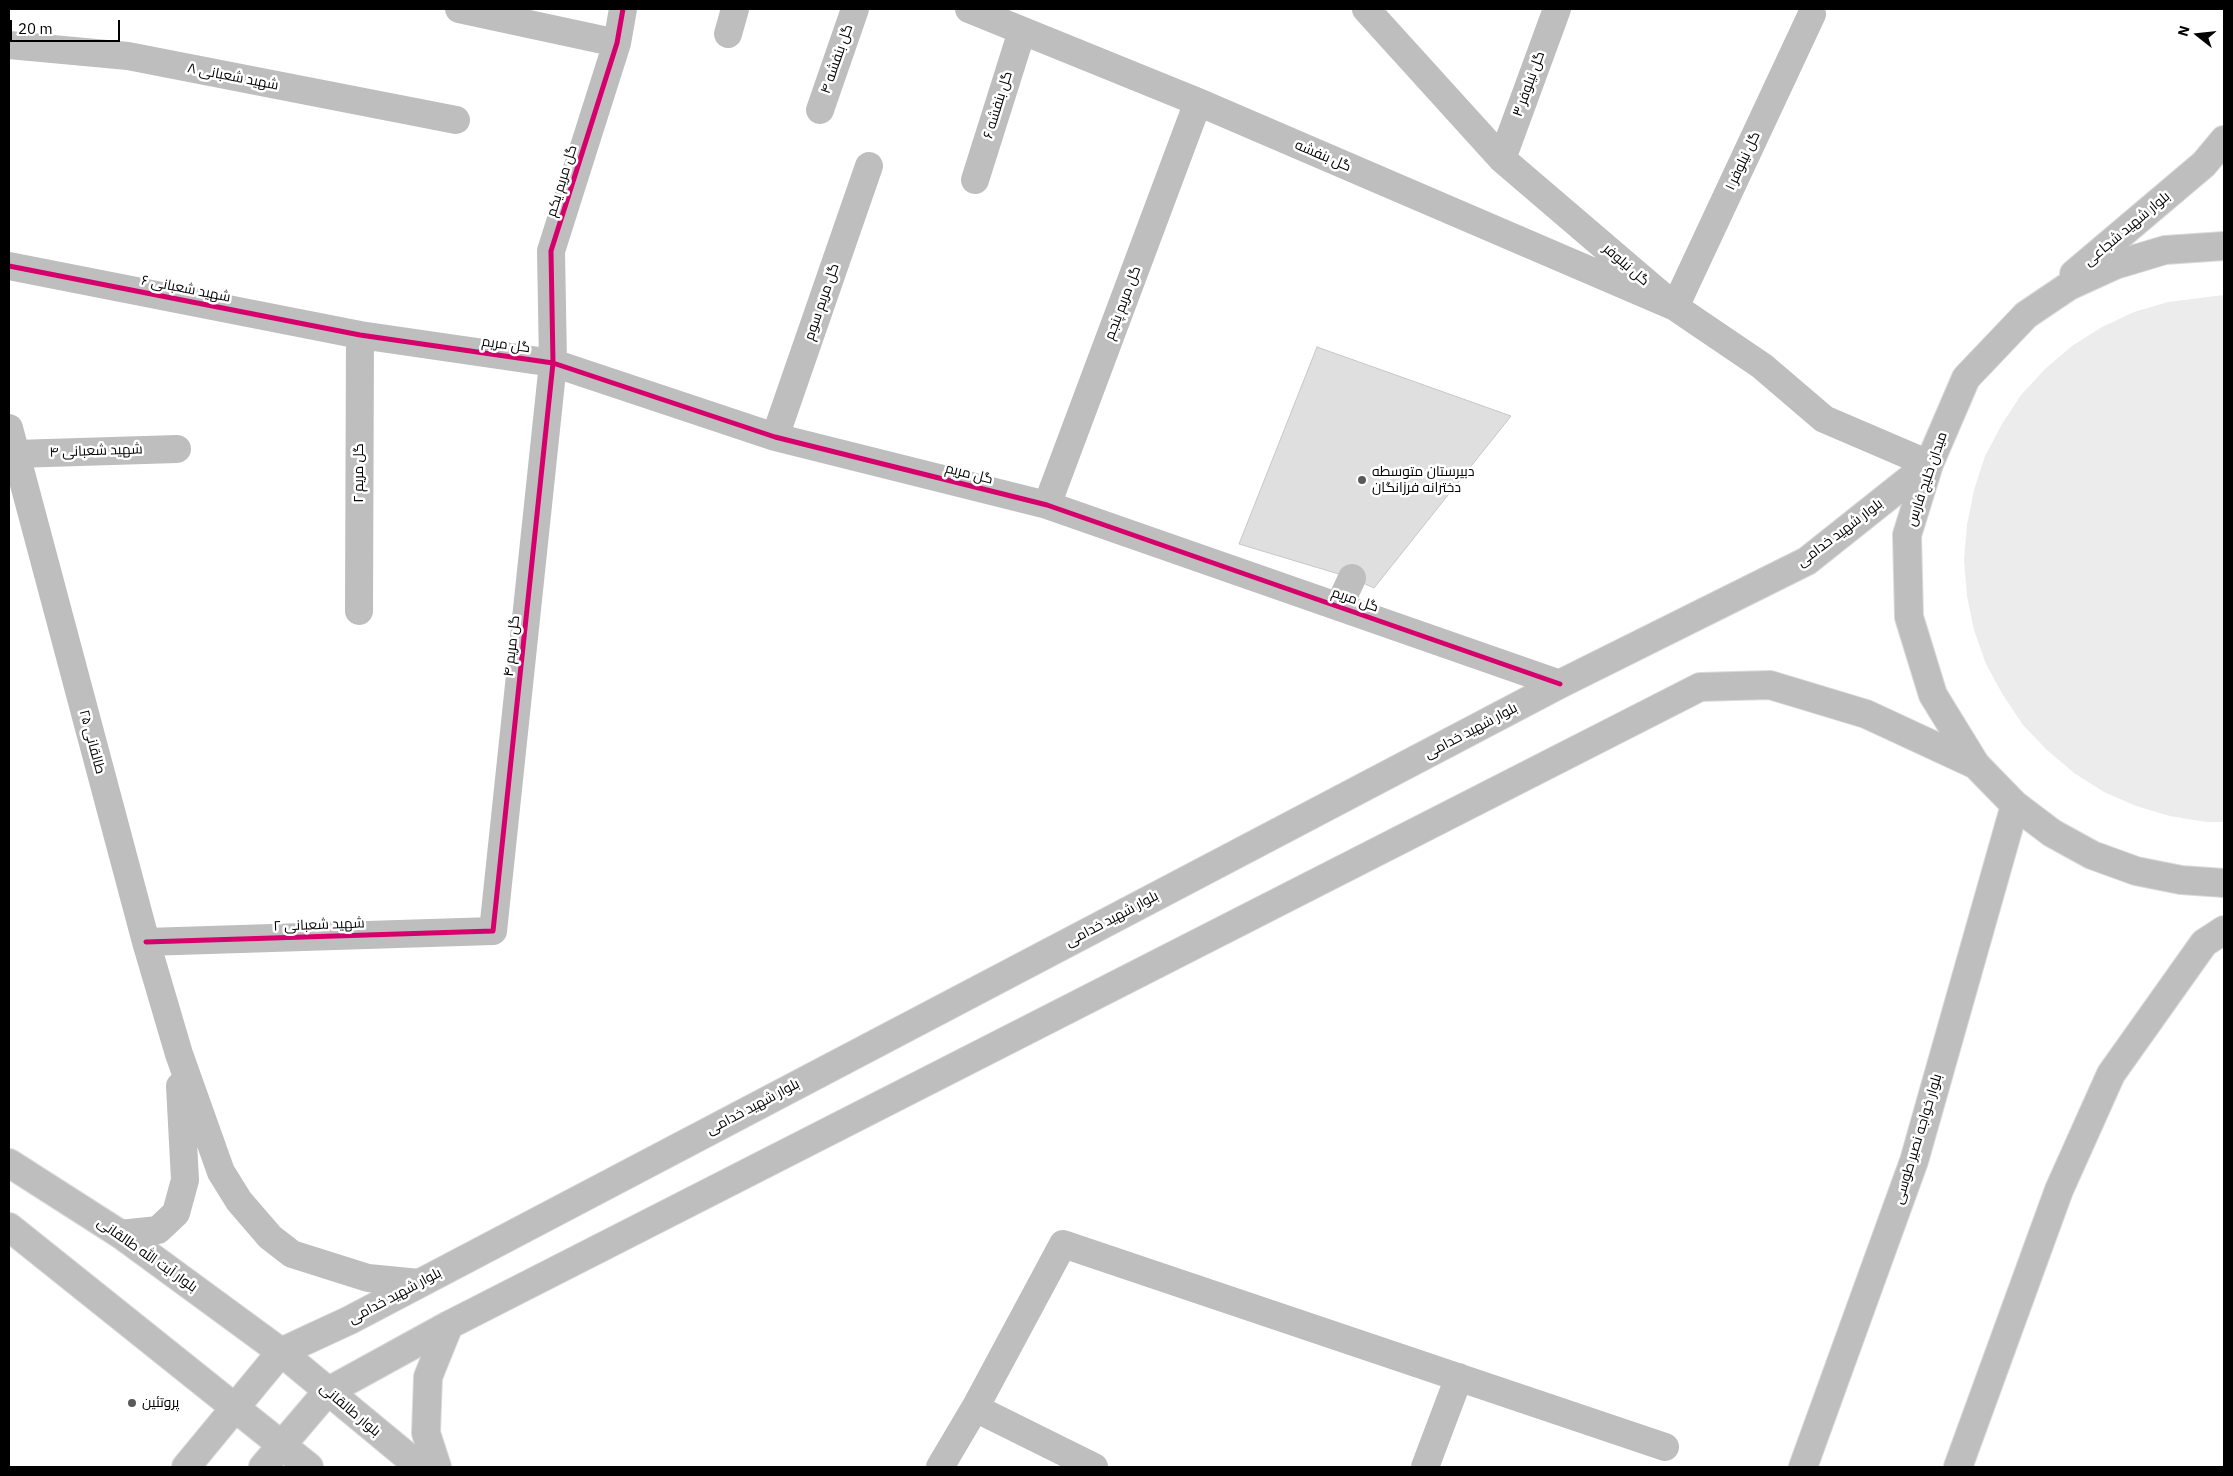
<!DOCTYPE html>
<meta charset="utf-8">
<style>
body{margin:0}
#map{position:relative;width:2233px;height:1476px;overflow:hidden;background:#fff;font-family:"IBM Plex Sans",sans-serif}
canvas{display:block}
.frame{position:absolute;inset:0;border:10px solid #000;pointer-events:none}
.north{position:absolute;left:2173px;top:10px;width:50px;height:50px;-webkit-text-stroke:4px #fff;paint-order:stroke;rotate:286deg;font-size:14px;font-weight:700;line-height:20px;text-align:center;color:#000}
.north::after{content:'';display:block;margin:auto;width:18px;height:22px;background:#000;clip-path:polygon(50% 0,100% 100%,50% 72%,0 100%)}
.scale{position:absolute;left:10px;top:20px;width:110px;height:22px;box-sizing:border-box;border:2px solid #000;border-top:0;padding-left:6px;font-size:15px;line-height:18px;white-space:nowrap;color:#000;-webkit-text-stroke:4px #fff;paint-order:stroke}
</style>
<div id="map">
<canvas width="2233" height="1476"></canvas>
<div class="frame"></div>
<div class="north">N</div>
<div class="scale">20 m</div>
</div>
<script>
const c = document.querySelector('canvas').getContext('2d');
c.lineJoin = 'round';
function paint(path, color) { c.fillStyle = color; c.fill(path, 'evenodd'); }
const toPath = rows => new Path2D(rows.map(r => 'M' + r).join(''));
function strokePath(path, color, width, dash) { c.strokeStyle = color; c.lineWidth = width; c.lineCap = dash ? 'butt' : 'round'; c.setLineDash(dash || []); c.stroke(path); }
function label(font, color, halo, rows, align = 'center') {
  c.font = font + ' "IBM Plex Sans",Cairo,sans-serif'; c.lineWidth = 5; c.setLineDash([]); c.textBaseline = 'middle'; c.strokeStyle = halo; c.fillStyle = color; for (const [text, x, y, turn = 0] of rows) {
    c.save(); c.translate(x, y); c.rotate((+turn || 0) * Math.PI / 180); c.textAlign = isNaN(turn) ? turn : align; if (halo) c.strokeText(text, 0, 0); c.fillText(text, 0, 0); c.restore();
  }
}
const green = toPath([
 [2224,295,2224,822,2206,822,2170,816,2136,806,2104,792,2074,773,2047,750,2023,725,2003,695,1986,664,1974,630,1967,596,1964,560,1967,525,1974,490,1985,456,2002,424,2021,395,2045,369,2072,346,2102,327,2134,312,2168,302]
]);
const building = toPath([
 [1317,347,1511,416,1374,588,1352,578,1239,544,1317,347]
]);
const minor = toPath([
 [459,9,617,43],
 [969,9,1198,102,1675,307],
 [1366,9,1502,159,1675,307,1762,366,1824,419,1929,464],
 [728,34,735,9],
 [9,45,128,56,456,120],
 [820,110,855,9],
 [1502,159,1557,9],
 [975,180,1022,31],
 [9,266,360,335,553,363,775,437,1047,505,1560,684],
 [1675,307,1812,14],
 [9,428,146,942,179,1054,221,1172,239,1201,270,1237,292,1254,368,1278,419,1283],
 [775,437,869,166],
 [15,454,177,449],
 [1047,505,1198,102],
 [1339,606,1352,578],
 [359,611,360,335],
 [146,942,493,931,553,363,551,251,617,43,623,9],
 [120,1234,158,1230,176,1213,185,1180,180,1086],
 [975,1408,1094,1467],
 [940,1467,975,1408,1063,1244,1665,1447],
 [1425,1467,1459,1377]
]);
const major = toPath([
 [2224,246,2165,250,2115,265,2069,286,2026,315,1966,378,1929,464,1907,535,1909,617,1933,695,1976,765,2015,805,2052,833,2092,855,2136,871,2181,880,2224,883],
 [2074,274,2204,164,2224,140],
 [9,1163,120,1234,281,1352,420,1467],
 [9,1227,309,1467],
 [186,1467,281,1352,350,1320,1560,684,1807,561,1929,464],
 [263,1467,327,1392,449,1325,1700,687,1770,685,1866,714,1976,765],
 [437,1467,426,1433,428,1377,449,1325],
 [1803,1467,1914,1161,2015,805],
 [1958,1467,2059,1190,2111,1074,2204,943,2224,930]
]);
const cycleway = toPath([
 [9,266,360,335,553,363,775,437,1047,505,1560,684],
 [146,942,493,931,553,363,551,251,617,43,623,9]
]);
const markers = [
 [1362,480,5,"#595959"],
 [132,1403,5,"#595959"]
];
const streetNames = [
 ["گل بنفشه ۴",837,59,-71],
 ["شهید شعبانی ۸",233,77,11],
 ["گل نیلوفر ۳",1529,84,-70],
 ["گل بنفشه ۶",998,105,-73],
 ["گل بنفشه",1323,156,23],
 ["گل نیلوفر ۱",1743,161,-65],
 ["گل مریم یکم",562,181,-73],
 ["بلوار شهید شجاعی",2127,229,-40],
 ["گل نیلوفر",1626,265,41],
 ["شهید شعبانی ۶",186,289,11],
 ["گل مریم سوم",822,302,-71],
 ["گل مریم پنجم",1123,303,-69],
 ["گل مریم",506,345,8],
 ["شهید شعبانی ۴",96,451,-2],
 ["گل مریم ۲",359,473,-90],
 ["گل مریم",969,474,14],
 ["میدان خلیج فارس",1927,479,-71],
 ["بلوار شهید خدامی",1840,533,-37],
 ["گل مریم",1355,600,19],
 ["گل مریم ۴",512,646,-84],
 ["بلوار شهید خدامی",1471,731,-28],
 ["طالقانی ۲۵",92,742,75],
 ["بلوار شهید خدامی",1112,919,-28],
 ["شهید شعبانی ۲",319,925,-2],
 ["بلوار شهید خدامی",753,1107,-28],
 ["بلوار خواجه نصیر طوسی",1918,1139,-73],
 ["بلوار آیت الله طالقانی",147,1255,35],
 ["بلوار شهید خدامی",395,1296,-28],
 ["بلوار طالقانی",350,1410,40]
];
const poiNames = [
 ["دبیرستان متوسطه",1372,472],
 ["دخترانه فرزانگان",1372,488],
 ["پروتئین",142,1403]
];
paint(green, '#ececec');
paint(building, '#dfdfdf');
strokePath(building, '#c7c7c7', 1);
strokePath(major, '#dbdbdb', 30);
strokePath(minor, '#bebebe', 28);
strokePath(major, '#bebebe', 28);
strokePath(cycleway, '#d6006c', 5);
for (const [x, y, r, color] of markers) { const dot = new Path2D(); dot.arc(x, y, r, 0, 2 * Math.PI); c.fillStyle = color; c.fill(dot); strokePath(dot, '#fff', 2); }
label('14px', '#000', '#fff', streetNames);
label('14px', '#000', '#fff', poiNames, 'left');
</script>
